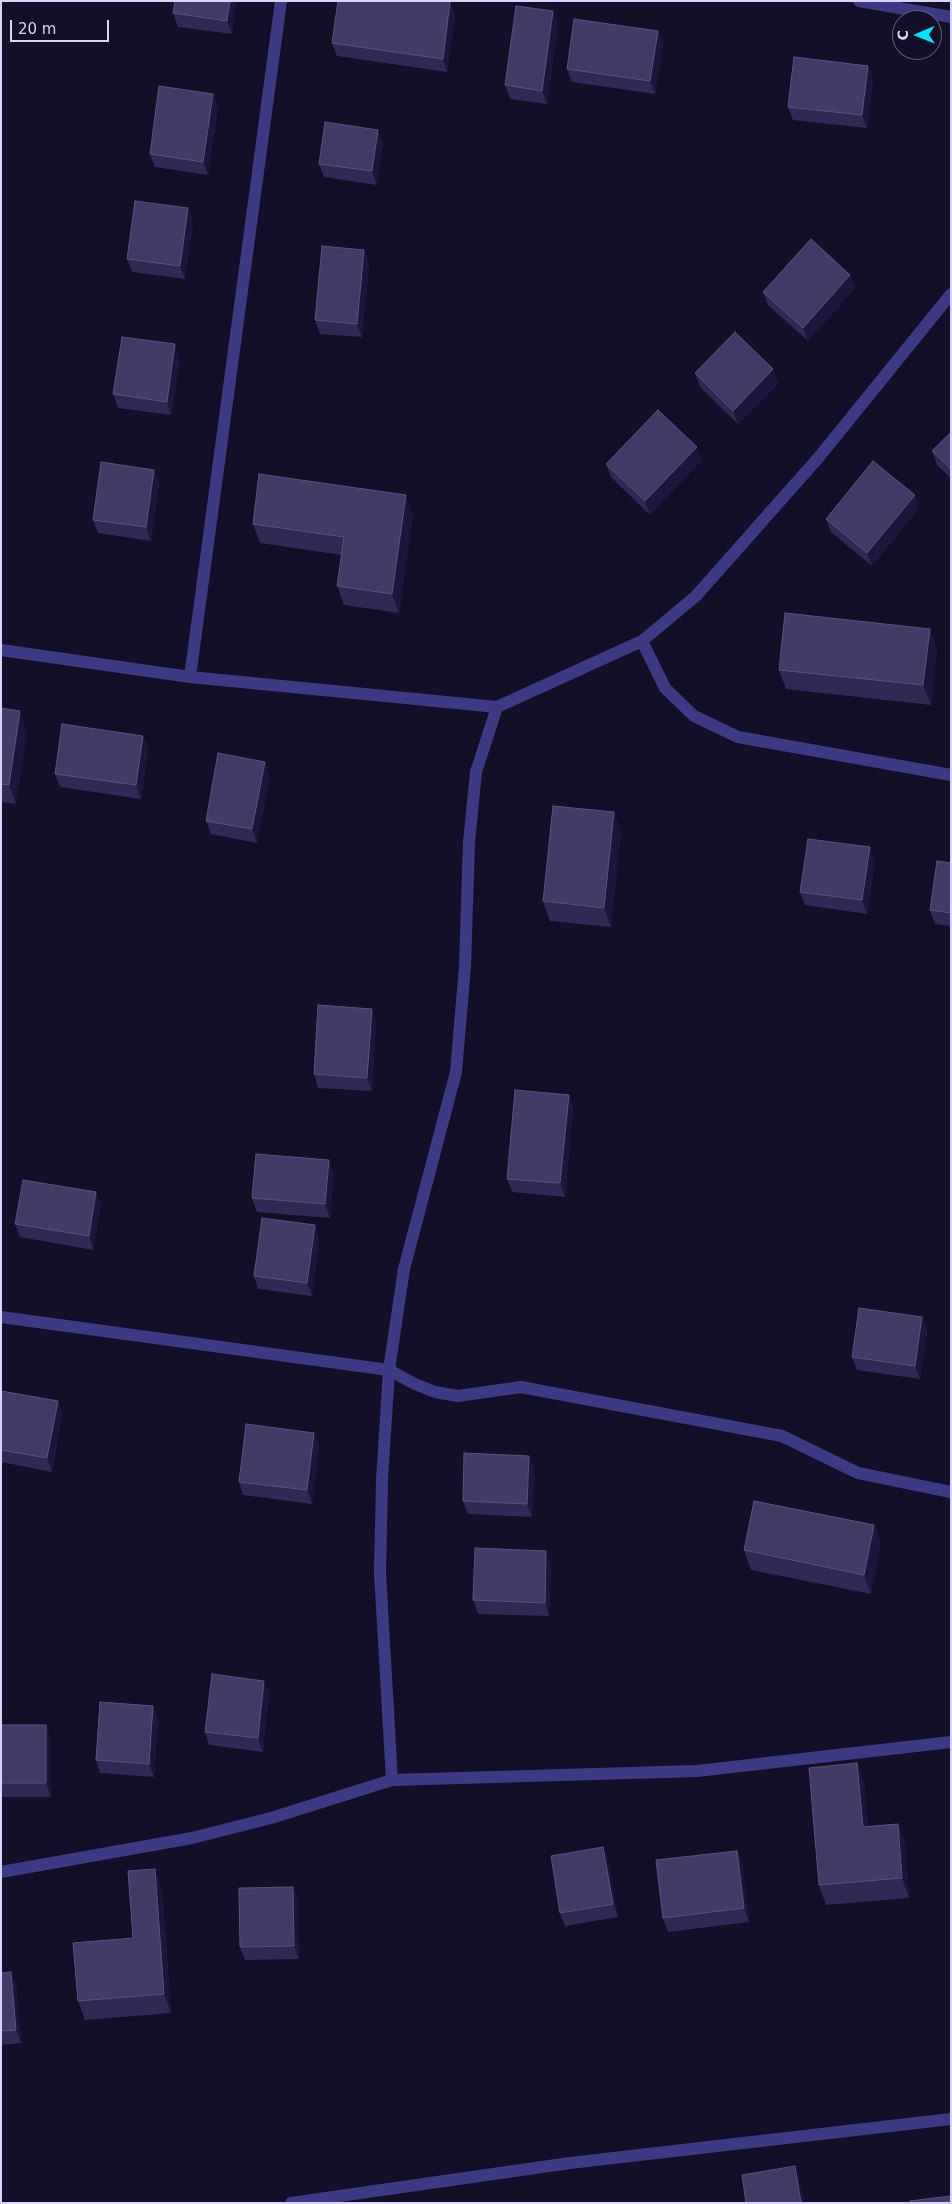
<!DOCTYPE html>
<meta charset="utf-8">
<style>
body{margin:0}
#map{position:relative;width:952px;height:2204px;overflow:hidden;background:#130f26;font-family:"DejaVu Sans",sans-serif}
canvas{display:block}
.frame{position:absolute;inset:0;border:2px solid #d9d4ff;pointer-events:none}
.north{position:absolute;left:892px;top:10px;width:50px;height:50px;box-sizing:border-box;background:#130f26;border:1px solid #625e7d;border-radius:50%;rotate:269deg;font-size:14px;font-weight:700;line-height:20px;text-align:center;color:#d9d4ff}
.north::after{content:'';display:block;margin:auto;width:18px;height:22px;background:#00e5ff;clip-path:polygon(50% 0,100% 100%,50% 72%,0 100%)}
.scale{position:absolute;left:10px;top:20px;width:99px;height:22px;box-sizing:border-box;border:2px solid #d9d4ff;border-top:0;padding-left:6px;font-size:15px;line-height:18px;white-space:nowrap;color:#d9d4ff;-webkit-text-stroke:4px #130f26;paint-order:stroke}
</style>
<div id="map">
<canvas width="952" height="2204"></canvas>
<div class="frame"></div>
<div class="north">С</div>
<div class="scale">20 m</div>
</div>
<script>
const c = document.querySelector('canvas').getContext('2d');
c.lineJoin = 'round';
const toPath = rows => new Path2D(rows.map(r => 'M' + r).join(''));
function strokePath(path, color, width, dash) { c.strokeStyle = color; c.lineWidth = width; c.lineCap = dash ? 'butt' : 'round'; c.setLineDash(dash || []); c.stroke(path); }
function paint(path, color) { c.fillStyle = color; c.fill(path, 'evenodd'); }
const minor = toPath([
 [859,1,951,17],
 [642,641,665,688,694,716,738,737,951,775],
 [1,650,190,677,497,707,642,641,696,596,819,457,951,294],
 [190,677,281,1],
 [1,1317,389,1370,415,1384,435,1392,458,1396,521,1387,782,1436,858,1473,951,1492],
 [392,1780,380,1573,382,1480,389,1370,404,1269,456,1072,465,966,469,842,476,772,497,707],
 [1,1872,192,1838,271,1818,392,1780,697,1771,951,1742],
 [291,2203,570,2163,951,2119]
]);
const wall = toPath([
 [236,1,232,34,178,27,173,13],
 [450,2,455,15,447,72,337,56,332,43],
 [558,25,547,104,510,99,505,85],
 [658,31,663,44,655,94,572,82,567,69],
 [868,66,873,79,867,128,793,120,788,107],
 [213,94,218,107,208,175,155,167,150,154],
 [383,143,377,185,324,177,319,164],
 [188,208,193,222,185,279,132,272,127,259],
 [364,250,369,264,362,337,320,334,315,320],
 [855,288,808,341,768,305,763,292],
 [180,358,171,415,118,408,113,394],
 [773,369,778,383,738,424,700,387,695,373],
 [951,432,951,478,937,465,932,451],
 [702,460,650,515,611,477,606,464],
 [154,470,159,483,151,541,98,533,93,520],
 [919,508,872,566,831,532,826,519],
 [413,514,399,613,344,605,337,586,342,555,260,543,253,524],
 [937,649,931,705,786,689,779,670],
 [1,708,27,731,16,804,1,802],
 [143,736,148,749,141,799,60,787,55,774],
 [270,775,257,843,211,834,206,821],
 [614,812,621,832,611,927,550,921,543,901],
 [870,847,875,861,867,914,805,905,800,892],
 [951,863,951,926,935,924,930,910],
 [372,1009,376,1022,372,1091,318,1088,314,1074],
 [569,1095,573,1108,565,1197,512,1192,507,1179],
 [334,1174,330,1218,257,1212,252,1198],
 [96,1192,101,1205,93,1250,20,1237,15,1224],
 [315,1225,319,1239,312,1296,258,1289,254,1276],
 [922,1317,927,1330,920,1379,857,1370,852,1357],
 [1,1391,58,1401,62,1414,52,1472,1,1462],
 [314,1433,319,1446,312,1504,243,1495,239,1482],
 [534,1469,532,1517,468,1514,463,1501],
 [874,1525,881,1544,871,1594,751,1570,744,1550],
 [551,1564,549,1616,478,1614,473,1600],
 [264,1681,269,1694,263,1752,209,1745,205,1732],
 [153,1706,158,1720,154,1777,100,1773,96,1760],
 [1,1725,51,1739,51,1797,1,1797],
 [857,1763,864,1783,868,1826,898,1824,905,1843,909,1898,826,1905,819,1885],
 [603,1847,608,1860,618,1917,565,1926,560,1913],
 [737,1851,742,1864,749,1922,668,1932,663,1918],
 [293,1887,298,1901,299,1959,245,1960,240,1947],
 [162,1888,171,2013,85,2020,78,2001,133,1938],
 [1,1973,16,1985,21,2043,1,2045]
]);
const shadedWall = toPath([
 [230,1,236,1,232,34,227,21],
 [450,2,455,15,447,72,443,59],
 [553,11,558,25,547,104,542,91],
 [658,31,663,44,655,94,650,81],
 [868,66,873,79,867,128,862,115],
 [213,94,218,107,208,175,203,162],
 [378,130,383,143,377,185,372,171],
 [188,208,193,222,185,279,180,266],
 [364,250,369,264,362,337,357,324],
 [850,275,855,288,808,341,803,328],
 [175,344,180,358,171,415,167,402],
 [773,369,778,383,738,424,733,411],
 [697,447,702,460,650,515,645,501],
 [154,470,159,483,151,541,146,527],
 [406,495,413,514,399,613,392,594],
 [915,495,919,508,872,566,867,553],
 [930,629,937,649,931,705,923,685],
 [20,711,27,731,16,804,9,785],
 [143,736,148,749,141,799,136,785],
 [265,762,270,775,257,843,252,829],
 [614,812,621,832,611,927,604,908],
 [870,847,875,861,867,914,862,900],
 [372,1009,376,1022,372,1091,367,1078],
 [569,1095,573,1108,565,1197,560,1183],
 [329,1160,334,1174,330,1218,325,1204],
 [96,1192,101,1205,93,1250,89,1236],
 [315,1225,319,1239,312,1296,307,1283],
 [922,1317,927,1330,920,1379,915,1366],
 [58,1401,62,1414,52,1472,47,1458],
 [314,1433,319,1446,312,1504,307,1490],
 [529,1456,534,1469,532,1517,527,1504],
 [874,1525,881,1544,871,1594,864,1575],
 [546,1551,551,1564,549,1616,545,1603],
 [264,1681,269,1694,263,1752,258,1738],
 [153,1706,158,1720,154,1777,149,1764],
 [46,1725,51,1739,51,1797,46,1783],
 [857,1763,864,1783,870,1846,863,1827],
 [898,1824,905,1843,909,1898,902,1878],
 [603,1847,608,1860,618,1917,613,1904],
 [737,1851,742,1864,749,1922,744,1908],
 [155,1869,162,1888,171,2013,164,1994],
 [293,1887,298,1901,299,1959,294,1946],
 [11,1972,16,1985,21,2043,16,2030],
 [795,2166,800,2180,804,2203,801,2203]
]);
const building = toPath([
 [175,1,230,1,227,21,173,13,175,1],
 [338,1,445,1,450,2,443,59,332,43,338,1],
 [516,6,553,11,542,91,505,85,516,6],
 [574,19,658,31,650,81,567,69,574,19],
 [794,57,868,66,862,115,788,107,794,57],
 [159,86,213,94,203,162,150,154,159,86],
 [325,122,378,130,372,171,319,164,325,122],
 [135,201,188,208,180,266,127,259,135,201],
 [811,239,850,275,803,328,763,292,811,239],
 [322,246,364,250,357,324,315,320,322,246],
 [735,332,773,369,733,411,695,373,735,332],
 [122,337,175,344,167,402,113,394,122,337],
 [658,410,697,447,645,501,606,464,658,410],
 [951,432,951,469,932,451,951,432],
 [873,461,915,495,867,553,826,519,873,461],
 [101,462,154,470,146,527,93,520,101,462],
 [259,474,406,495,392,594,337,586,344,537,253,524,259,474],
 [785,613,930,629,923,685,779,670,785,613],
 [1,708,20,711,9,785,1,784,1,708],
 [62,724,143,736,136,785,55,774,62,724],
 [218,753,265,762,252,829,206,821,218,753],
 [553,806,614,812,604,908,543,901,553,806],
 [808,839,870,847,862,900,800,892,808,839],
 [937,861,951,863,951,913,930,910,937,861],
 [318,1005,372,1009,367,1078,314,1074,318,1005],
 [515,1090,569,1095,560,1183,507,1179,515,1090],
 [256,1154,329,1160,325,1204,252,1198,256,1154],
 [23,1180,96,1192,89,1236,15,1224,23,1180],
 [262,1218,315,1225,307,1283,254,1276,262,1218],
 [859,1308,922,1317,915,1366,852,1357,859,1308],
 [1,1391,58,1401,47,1458,1,1450,1,1391],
 [246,1424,314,1433,307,1490,239,1482,246,1424],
 [464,1453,529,1456,527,1504,463,1501,464,1453],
 [754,1501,874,1525,864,1575,744,1550,754,1501],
 [475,1548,546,1551,545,1603,473,1600,475,1548],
 [212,1674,264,1681,258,1738,205,1732,212,1674],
 [100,1702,153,1706,149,1764,96,1760,100,1702],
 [1,1725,46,1725,46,1783,1,1783,1,1725],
 [857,1763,863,1827,898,1824,902,1878,819,1885,809,1768,857,1763],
 [603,1847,613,1904,560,1913,551,1856,603,1847],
 [737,1851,744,1908,663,1918,656,1860,737,1851],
 [155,1869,164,1994,78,2001,73,1943,133,1938,128,1871,155,1869],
 [293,1887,294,1946,240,1947,239,1888,293,1887],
 [11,1972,16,2030,1,2031,1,1973,11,1972],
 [795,2166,801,2203,746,2203,742,2175,795,2166],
 [951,2196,951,2203,910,2203,910,2201,951,2196]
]);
strokePath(minor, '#3d3a85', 12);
paint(wall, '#312854');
paint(shadedWall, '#1d163a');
paint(building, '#433a66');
strokePath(building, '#5a527e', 1);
</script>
